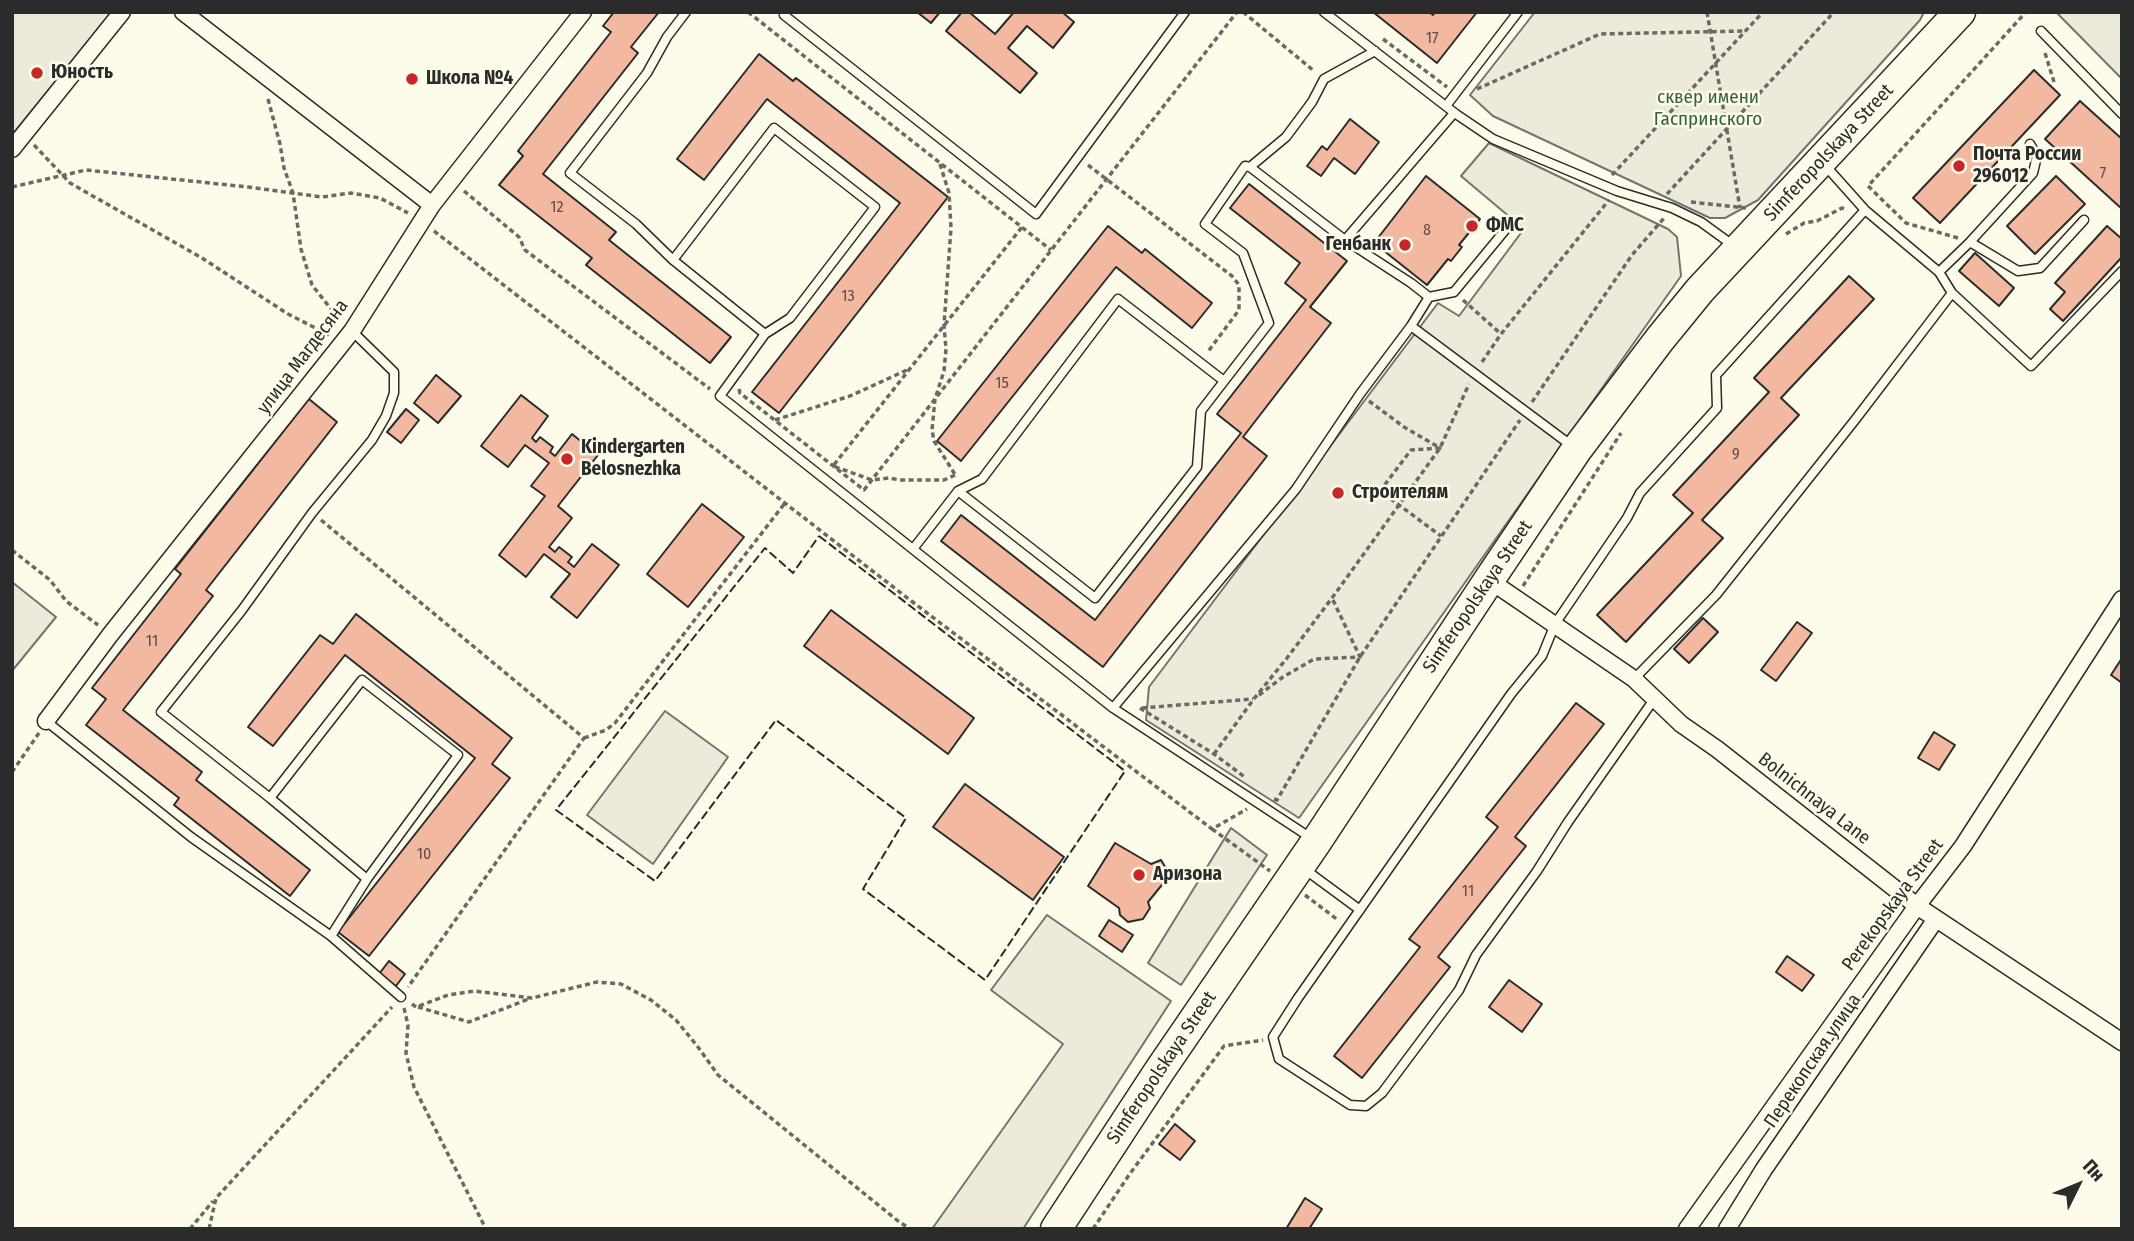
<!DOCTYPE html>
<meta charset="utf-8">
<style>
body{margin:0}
#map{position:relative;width:2134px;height:1241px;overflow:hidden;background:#fdfbea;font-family:"Fira Sans Condensed",sans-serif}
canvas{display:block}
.frame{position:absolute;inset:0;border:14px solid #2b2b2b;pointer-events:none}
.north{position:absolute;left:2043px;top:1150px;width:70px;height:70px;-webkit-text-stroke:5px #fdfbea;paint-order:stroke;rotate:47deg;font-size:19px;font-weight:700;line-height:28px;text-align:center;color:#2b2b2b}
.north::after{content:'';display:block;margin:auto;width:24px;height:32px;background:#2b2b2b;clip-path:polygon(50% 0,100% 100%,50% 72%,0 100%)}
</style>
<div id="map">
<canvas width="2134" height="1241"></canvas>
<div class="frame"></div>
<div class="north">Пн</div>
</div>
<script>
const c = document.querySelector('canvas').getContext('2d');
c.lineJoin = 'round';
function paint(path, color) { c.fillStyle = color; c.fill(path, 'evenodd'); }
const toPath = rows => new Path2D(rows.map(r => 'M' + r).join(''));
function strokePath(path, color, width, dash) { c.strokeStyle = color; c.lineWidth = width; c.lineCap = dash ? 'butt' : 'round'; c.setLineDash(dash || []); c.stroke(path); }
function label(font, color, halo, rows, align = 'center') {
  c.font = font + ' "Fira Sans Condensed",sans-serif'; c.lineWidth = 5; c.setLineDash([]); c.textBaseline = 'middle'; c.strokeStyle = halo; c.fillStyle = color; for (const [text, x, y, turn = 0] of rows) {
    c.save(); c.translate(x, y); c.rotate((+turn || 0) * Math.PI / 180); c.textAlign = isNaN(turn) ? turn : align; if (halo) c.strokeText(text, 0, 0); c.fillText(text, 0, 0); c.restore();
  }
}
const green = toPath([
 [12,12,112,12,12,135,12,12],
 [1535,12,1924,12,1920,20,1758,200,1725,218,1710,218,1493,116,1470,95,1535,12],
 [2056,12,2122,12,2122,79,2056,12],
 [1489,143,1668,229,1677,237,1681,276,1299,818,1146,720,1149,687,1438,303,1459,316,1524,229,1461,176,1489,143],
 [665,711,728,757,653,864,587,815,665,711],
 [1047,915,1171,1001,1023,1229,932,1229,1063,1044,991,990,1047,915]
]);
const parking = toPath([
 [12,582,56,617,12,671,12,582],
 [1231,828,1267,855,1181,985,1148,963,1231,828]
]);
const building = toPath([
 [614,12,659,12,631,47,638,53,543,174,616,232,609,240,731,337,710,363,586,265,592,258,499,185,523,156,518,151,611,32,603,26,614,12],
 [917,12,940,12,931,23,917,12],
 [962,12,969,12,995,34,1014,12,1062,12,1074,22,1053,48,1027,26,1008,48,1037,73,1020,93,946,31,962,12],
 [1373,12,1429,12,1433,15,1435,12,1477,12,1437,63,1373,12],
 [759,54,793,81,796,78,948,197,779,413,752,392,900,203,767,99,704,180,677,159,759,54],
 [2034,70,2060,95,1940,223,1913,198,2034,70],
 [2080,101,2122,139,2122,209,2045,139,2080,101],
 [1350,119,1379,142,1355,174,1334,158,1321,176,1307,166,1322,146,1327,150,1350,119],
 [1426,176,1480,219,1459,245,1462,247,1451,261,1448,259,1427,285,1374,243,1426,176],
 [2056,176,2085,204,2035,254,2007,226,2056,176],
 [1249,184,1347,261,1310,307,1331,323,1243,437,1267,456,1103,667,941,541,961,515,1095,620,1241,433,1217,414,1306,300,1285,283,1300,263,1230,208,1249,184],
 [1108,226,1142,253,1145,249,1212,303,1192,328,1116,267,961,461,937,441,1108,226],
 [2107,226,2122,239,2122,257,2063,321,2050,309,2065,292,2055,283,2107,226],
 [1975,253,2014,288,1999,306,1959,271,1975,253],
 [1849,276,1874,299,1781,398,1799,415,1702,520,1723,538,1626,642,1597,615,1693,513,1673,495,1769,392,1754,378,1849,276],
 [436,375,461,396,438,423,414,403,436,375],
 [521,395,548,416,532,438,536,442,540,437,553,447,550,452,555,456,572,434,598,455,558,506,572,518,549,547,555,552,559,547,572,557,568,562,574,567,592,544,619,565,577,618,551,597,570,574,544,554,526,577,499,555,545,496,531,486,549,463,525,445,508,467,481,446,521,395],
 [309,399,337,422,206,590,213,596,123,710,202,772,196,780,310,870,290,896,174,805,179,798,86,725,106,699,92,688,181,574,175,569,309,399],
 [406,409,419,420,401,443,387,432,406,409],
 [702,504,744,537,688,607,647,574,702,504],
 [831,610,974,718,948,754,804,646,831,610],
 [356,614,512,738,492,764,510,778,369,956,338,932,475,758,345,655,273,746,248,727,320,635,333,644,356,614],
 [1703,618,1718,632,1689,663,1674,649,1703,618],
 [1797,622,1812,633,1776,681,1761,670,1797,622],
 [2122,658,2122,683,2111,675,2122,658],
 [1576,703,1604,724,1515,837,1526,846,1438,957,1450,967,1362,1078,1334,1056,1420,947,1409,939,1498,827,1486,817,1576,703],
 [1934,732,1955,745,1939,770,1918,758,1934,732],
 [965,784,1064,857,1033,900,933,827,965,784],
 [1115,843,1151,864,1161,860,1170,875,1148,902,1150,908,1143,919,1128,922,1120,915,1119,908,1088,886,1115,843],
 [1109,920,1133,935,1122,952,1099,936,1109,920],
 [1787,956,1814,975,1802,991,1776,972,1787,956],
 [389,961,405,974,396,986,379,974,389,961],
 [1509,980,1542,1004,1522,1032,1489,1007,1509,980],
 [1175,1124,1195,1141,1180,1160,1159,1144,1175,1124],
 [1305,1198,1322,1209,1309,1229,1286,1229,1305,1198]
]);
const path = toPath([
 [748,12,1051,250],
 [1243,12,1314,71],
 [1707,12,1740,208],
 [1383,39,1447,87],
 [2045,53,2054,82],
 [1477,89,1600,34,1745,31],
 [268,99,280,144,284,168,293,193,301,249,312,285,331,309],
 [34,145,70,183,202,258,288,314,329,335],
 [940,164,949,193,951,228,944,325,946,349,944,371,935,399,932,430,934,441,956,476],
 [1088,165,1232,276,1239,285,1239,310,1207,353],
 [1612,175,1763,12],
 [12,187,86,170,248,187,322,197,351,193,380,198,408,213],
 [464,191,519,237,525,250,710,389],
 [1667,194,1834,12],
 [1691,202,1746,208],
 [434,231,910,600,1212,829,1247,809],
 [1786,234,1804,223,1817,221,1842,208,1846,209],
 [1958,238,1906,223,1868,186,2026,12],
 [1463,300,1501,334],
 [1482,362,1501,334,1609,200],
 [739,389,740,393,864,490,1237,12],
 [1369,401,1404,427,1440,448,1411,450,1380,491,1441,536],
 [1532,402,1632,255,1664,218],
 [775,420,850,396,907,370],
 [955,475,944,480,900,480,889,478,872,480,833,466,1022,227],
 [321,520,584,738,408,987],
 [12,550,50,580,66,601,98,625],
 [1523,586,1621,433],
 [1259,695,1283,677,1314,659,1360,657,1332,598],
 [1140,708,1214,754,1246,778],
 [1142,708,1253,699],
 [584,738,606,730,615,723,785,503],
 [1214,754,1253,700,1287,658,1332,598,1440,448,1469,384],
 [12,772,39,733],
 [1274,799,1277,800,1360,657,1520,420],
 [1212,829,1270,871],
 [1305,895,1338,920],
 [412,1004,416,1007,448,995,474,991,532,998,597,982,621,984,651,1000,676,1020,698,1047,718,1075,898,1221,910,1229],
 [418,1007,469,1022,529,999],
 [404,1008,408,1025,406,1053,414,1087,486,1229],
 [190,1229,213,1201],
 [209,1229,216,1198,392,1007],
 [1093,1229,1129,1175,1224,1046,1263,1040]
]);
const lane = toPath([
 [686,12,667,37,647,73,570,173,636,224,673,260,765,334],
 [1324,12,1456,114,1493,139,1617,191,1672,208,1701,222,1734,246],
 [784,15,1036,214,1185,12],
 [2041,31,2122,114],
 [1446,106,1518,12],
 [1824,164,1865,210,1939,272,1952,293,2031,366,2122,271],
 [1250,167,1286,137,1312,102,1324,79,1375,51],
 [1345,240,1454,113],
 [1970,242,2018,271,2040,268,2084,220],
 [673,260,774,128,875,207,790,318,765,334,720,396,1113,708,1311,838],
 [1939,272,1970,242,2033,173,2037,156,2030,144],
 [1429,297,1454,292,1511,223],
 [1411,326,1572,446],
 [958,491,982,479,1118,299,1224,381],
 [913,549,958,491,1095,598,1197,467,1201,411,1269,323,1243,253,1205,224,1245,166,1250,167,1345,240,1411,283,1429,297,1411,326,1360,394,1296,489,1113,708],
 [1634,679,1716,595,1855,420,1952,293],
 [1655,698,1568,822,1537,871,1476,955,1459,990,1382,1093,1366,1106,1350,1105,1279,1059,1273,1037,1298,998,1511,694,1542,656,1555,624,1627,518,1640,493,1717,408,1716,375,1865,210],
 [46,721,191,837,331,936,367,879,458,755,362,680,270,798,161,712,242,610,312,513,372,440,386,416,394,393,394,372,352,331],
 [270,798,367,879],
 [1303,868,1360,910],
 [331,936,401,997]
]);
const street = toPath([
 [183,12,432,205],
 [12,149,122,12],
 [1489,580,1634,679,1681,724,1717,749,1917,906,2122,1042],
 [46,721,110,635,352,331,432,205,583,12],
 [1687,1229,1917,906,1963,846,2122,599],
 [1727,1229,1764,1169,1936,919]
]);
const highway = toPath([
 [1056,1229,1160,1070,1316,842,1489,580,1577,449,1660,339,1700,290,1960,12]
]);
const fence = toPath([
 [819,536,1125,771,985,980,863,889,906,818,776,720,655,881,556,810,765,548,793,573,819,536]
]);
const markers = [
 [37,73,7,"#c62828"],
 [412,79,7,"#c62828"],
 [1959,166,7,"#c62828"],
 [1472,226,7,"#c62828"],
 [1405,245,7,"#c62828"],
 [567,459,7,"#c62828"],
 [1338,493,7,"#c62828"],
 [1139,875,7,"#c62828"]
];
const numberNames = [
 ["17",1432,39],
 ["7",2103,174],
 ["12",557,208],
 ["8",1427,231],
 ["13",848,297],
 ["15",1002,384],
 ["9",1736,455],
 ["11",152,642],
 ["10",424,855],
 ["11",1468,892]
];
const poiNames = [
 ["Юность",51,73],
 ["Школа №4",426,79],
 ["Почта России",1973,155],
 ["296012",1973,177],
 ["ФМС",1486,226],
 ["Генбанк",1391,245,"right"],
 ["Kindergarten",581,448],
 ["Belosnezhka",581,470],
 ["Строителям",1352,493],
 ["Аризона",1153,875]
];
const parkNames = [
 ["сквер имени",1708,98],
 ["Гаспринского",1708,120]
];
const streetNames = [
 ["Simferopolskaya Street",1829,153,-47],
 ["улица Магдесяна",303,357,-53],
 ["Simferopolskaya Street",1478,597,-56],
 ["Bolnichnaya Lane",1814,799,38],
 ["Perekopskaya Street",1893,905,-54],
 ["Перекопская улица",1813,1061,-56],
 ["Simferopolskaya Street",1162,1068,-56]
];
paint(green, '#ecebdb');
strokePath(green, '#74746e', 2);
paint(parking, '#eceadb');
strokePath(parking, '#74746e', 2);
paint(building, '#f2b8a0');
strokePath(building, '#2b2b2b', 2);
strokePath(lane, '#2b2b2b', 11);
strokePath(street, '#2b2b2b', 19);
strokePath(highway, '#2b2b2b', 33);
strokePath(path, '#6a6964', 3.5, [5, 3.5]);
strokePath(lane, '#fdfbea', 8);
strokePath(street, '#fdfbea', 16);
strokePath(highway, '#fdfbea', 30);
strokePath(fence, '#2b2b2b', 2, [9, 3.5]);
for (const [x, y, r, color] of markers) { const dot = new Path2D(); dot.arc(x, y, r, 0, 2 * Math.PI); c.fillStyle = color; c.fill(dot); strokePath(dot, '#fdfbea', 2.5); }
label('16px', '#5d4e48', null, numberNames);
label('bold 19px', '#2b2b2b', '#fdfbea', poiNames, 'left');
label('19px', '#34623c', '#fdfbea', parkNames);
label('19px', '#2b2b2b', '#fdfbea', streetNames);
</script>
